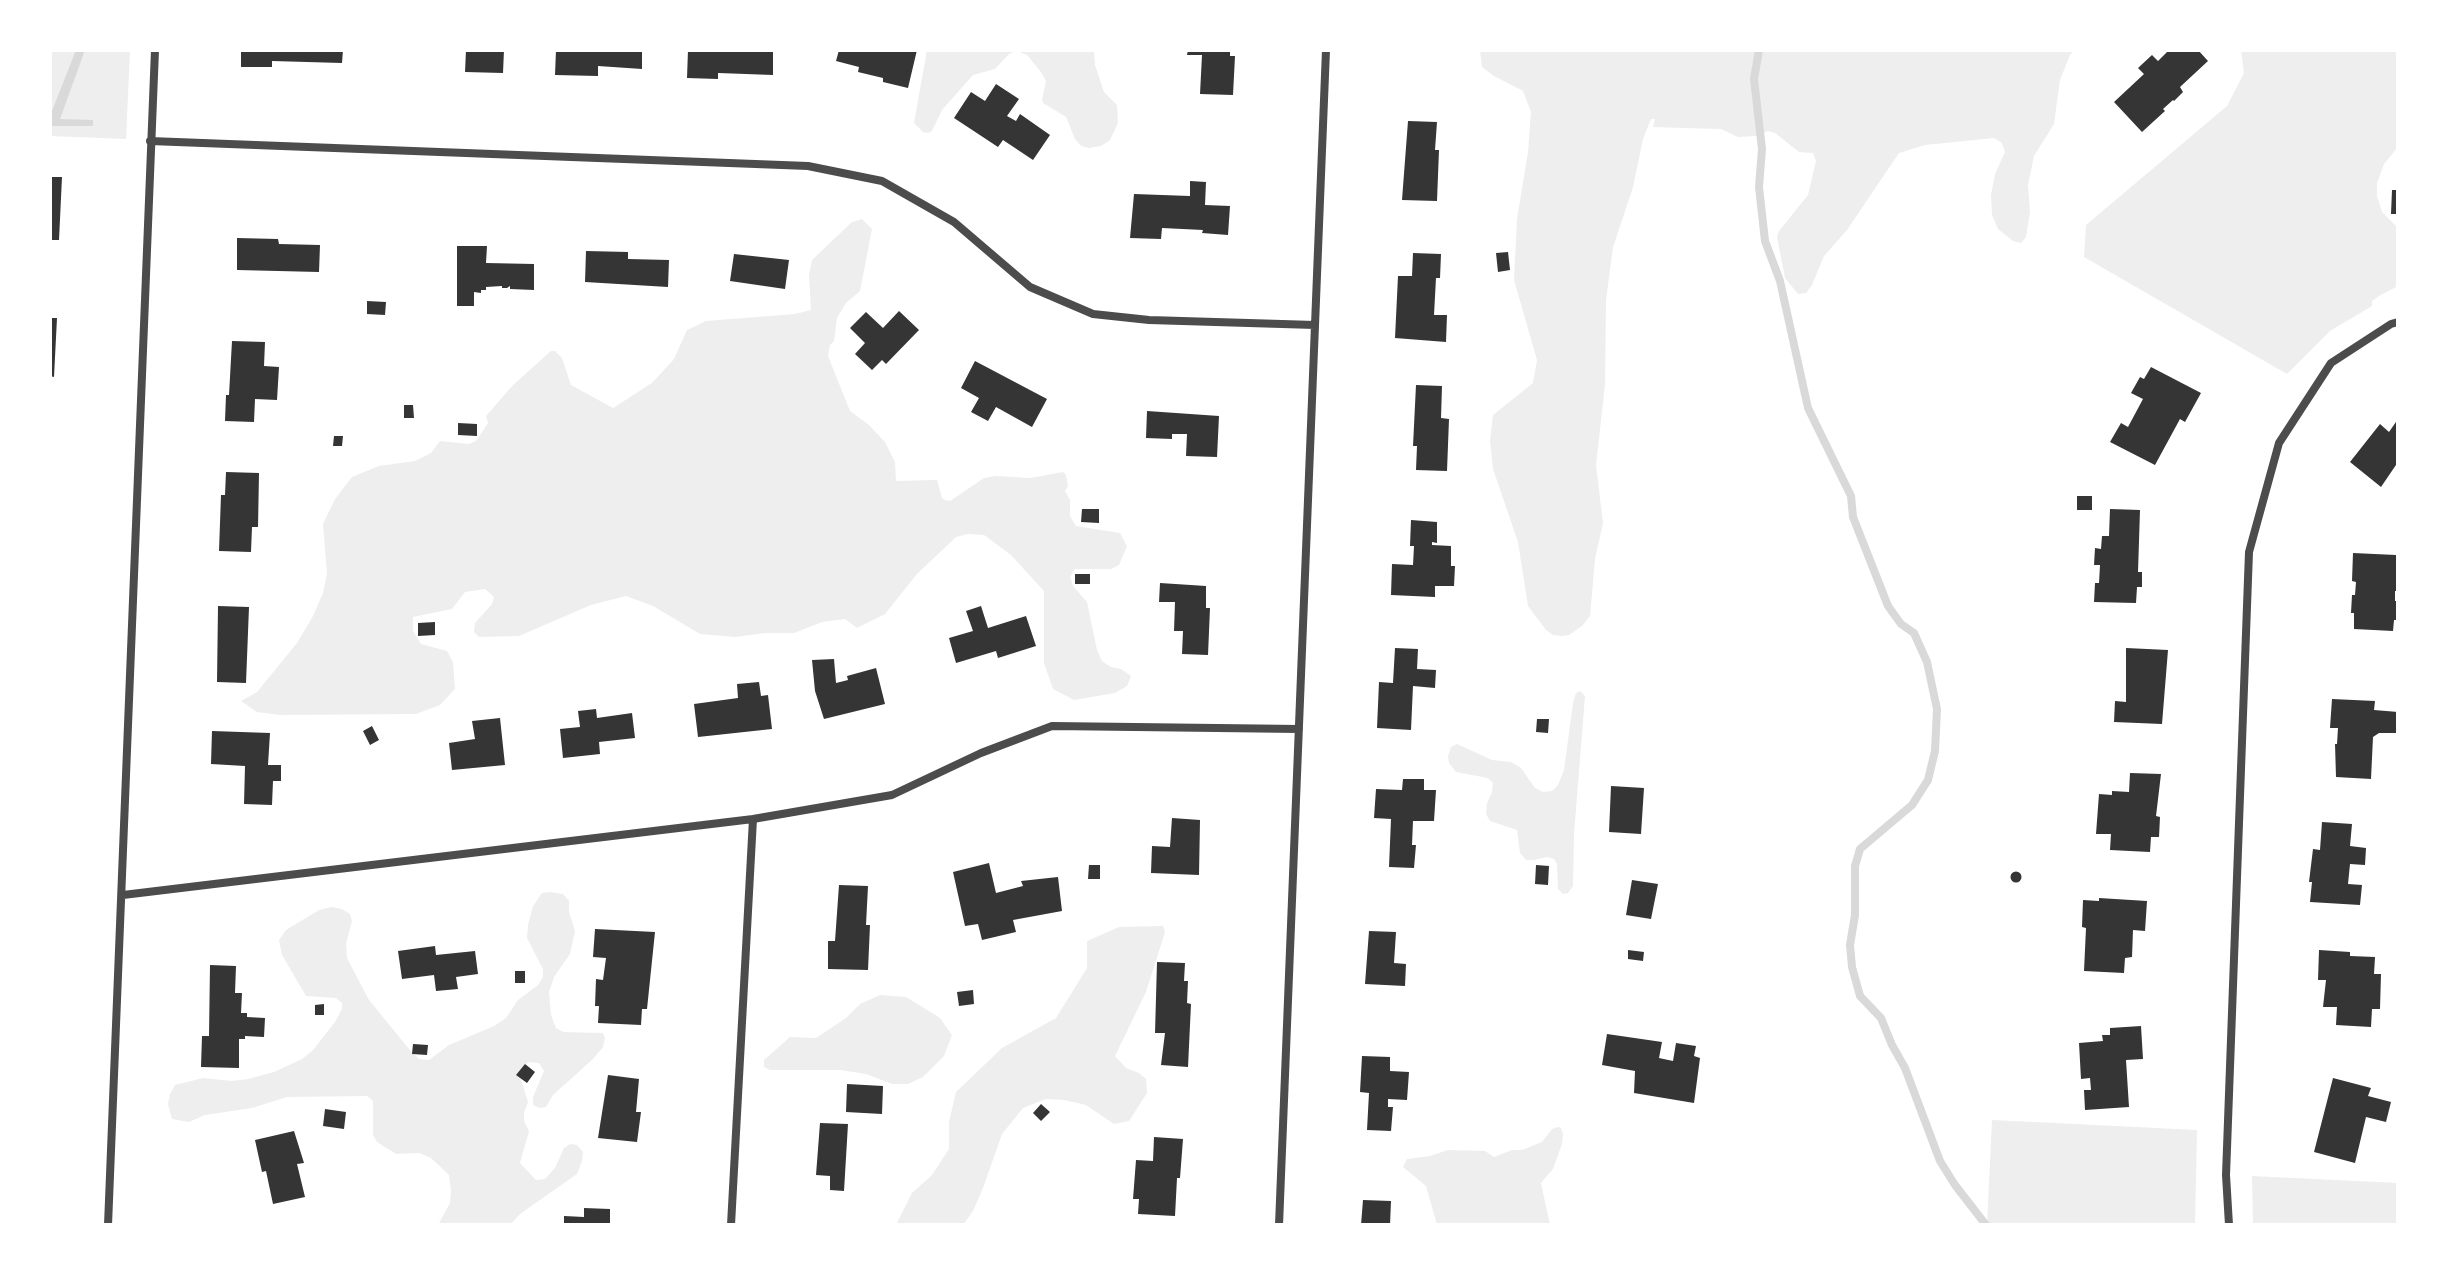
<!DOCTYPE html>
<style>
body{margin:0}
#map{position:relative;width:2448px;height:1275px;overflow:hidden;background:#fff;font-family:Lora,serif}
canvas{display:block}
.frame{position:absolute;inset:0;border:52px solid #fff;pointer-events:none}
</style>
<div id="map">
<canvas width="2448" height="1275"></canvas>
<div class="frame"></div>
</div>
<script>
const c = document.querySelector('canvas').getContext('2d');
c.lineJoin = 'round';
function paint(path, color) { c.fillStyle = color; c.fill(path, 'evenodd'); }
const toPath = rows => new Path2D(rows.map(r => 'M' + r).join(''));
function strokePath(path, color, width, dash) { c.strokeStyle = color; c.lineWidth = width; c.lineCap = dash ? 'butt' : 'round'; c.setLineDash(dash || []); c.stroke(path); }
const green = toPath([
 [50,50,130,50,126,139,50,136],
 [927,50,1094,50,1095,65,1104,92,1117,105,1118,123,1110,140,1101,146,1089,148,1081,146,1075,139,1066,117,1043,103,1042,100,1046,81,1041,72,1027,55,1017,51,1009,54,995,69,973,75,942,110,932,131,928,133,923,132,914,123],
 [1480,50,2075,50,2070,55,2060,80,2054,124,2034,156,2028,185,2030,212,2026,237,2021,243,2013,241,1998,229,1992,215,1991,195,1995,174,2005,152,2002,143,1994,138,1925,145,1899,153,1847,230,1824,256,1812,285,1806,293,1798,294,1785,278,1777,237,1779,231,1808,195,1816,161,1813,153,1799,152,1775,133,1768,131,1756,136,1738,137,1721,129,1653,127,1655,119,1651,119,1643,139,1633,187,1613,247,1606,300,1605,384,1596,465,1603,523,1595,559,1590,616,1582,626,1569,635,1562,636,1553,635,1546,630,1528,606,1518,542,1493,469,1490,441,1493,415,1533,383,1537,360,1514,280,1517,219,1528,152,1531,112,1523,91,1494,76,1482,67],
 [2241,50,2398,50,2398,147,2384,164,2377,183,2377,196,2382,212,2398,228,2398,286,2379,296,2372,301,2372,306,2330,331,2287,374,2084,257,2086,225,2227,106,2244,73],
 [862,219,872,229,860,291,846,303,837,318,834,341,830,345,828,356,850,411,869,425,885,442,895,462,896,481,937,480,942,498,945,500,950,501,984,478,995,476,1030,478,1063,472,1066,475,1068,486,1065,491,1070,500,1070,516,1076,526,1120,533,1127,546,1119,565,1111,569,1075,569,1070,577,1073,586,1087,602,1097,650,1102,661,1111,667,1121,669,1131,676,1127,686,1115,693,1074,700,1053,689,1044,663,1044,591,1011,555,984,535,968,534,956,537,917,574,885,614,857,628,845,619,822,622,794,633,765,633,735,637,700,634,653,606,626,596,591,605,519,636,479,637,474,632,475,623,492,604,494,597,485,589,465,592,452,609,413,617,413,631,421,644,447,651,453,662,455,689,440,705,416,714,280,715,257,712,241,701,257,692,297,643,313,616,323,593,327,574,323,524,335,499,352,477,379,466,415,461,431,453,440,441,469,444,476,441,488,423,486,416,513,385,551,351,555,351,562,358,571,385,613,408,652,383,674,359,687,330,706,321,795,314,811,310,809,275,812,260,852,222],
 [1580,691,1585,696,1574,834,1573,886,1568,893,1563,894,1558,889,1557,864,1554,859,1547,857,1534,860,1526,860,1520,853,1517,830,1490,821,1486,814,1487,803,1492,792,1493,783,1488,778,1456,772,1449,763,1448,756,1451,747,1457,744,1492,760,1511,762,1521,768,1535,788,1543,792,1552,791,1558,785,1564,770,1573,703,1576,693],
 [550,892,563,894,569,901,569,912,575,931,570,954,554,977,549,992,551,1015,556,1028,563,1032,603,1033,605,1038,603,1047,593,1059,553,1095,546,1107,540,1108,533,1105,533,1097,544,1071,539,1063,528,1062,519,1073,528,1102,524,1113,524,1121,529,1131,520,1163,536,1180,545,1179,555,1168,564,1148,570,1144,577,1145,583,1152,582,1161,577,1174,520,1214,510,1225,438,1225,450,1203,451,1190,449,1175,431,1158,419,1153,396,1154,377,1142,373,1135,373,1101,367,1096,287,1097,252,1108,205,1115,189,1122,172,1119,168,1104,170,1094,175,1085,203,1078,232,1081,248,1079,274,1072,302,1059,313,1050,335,1022,342,1009,342,1003,336,998,306,996,282,955,279,940,286,930,319,910,332,907,342,909,350,914,352,921,346,944,347,958,369,1000,409,1049,419,1059,429,1060,449,1045,494,1026,506,1018,518,1000,538,985,543,977,543,969,527,938,528,925,533,906,542,893],
 [1163,926,1165,932,1146,992,1115,1056,1126,1068,1139,1073,1146,1079,1147,1093,1129,1121,1114,1124,1086,1105,1064,1100,1046,1099,1023,1108,1002,1134,983,1188,973,1211,963,1225,896,1225,912,1193,932,1175,949,1149,949,1122,956,1092,1002,1048,1056,1018,1087,968,1087,941,1119,927],
 [880,995,906,997,940,1018,952,1035,944,1056,923,1077,908,1084,892,1084,866,1074,840,1070,770,1070,764,1067,764,1060,790,1037,816,1038,846,1018,860,1004],
 [1992,1120,2197,1130,2195,1225,1987,1225],
 [1558,1127,1561,1128,1563,1134,1562,1144,1553,1169,1541,1183,1550,1225,1437,1225,1426,1186,1403,1167,1407,1159,1430,1156,1448,1150,1485,1151,1494,1157,1512,1150,1522,1150,1542,1142,1552,1129],
 [2252,1176,2398,1183,2398,1225,2253,1225]
]);
const water = toPath([
 [76,50,85,50,60,119,93,120,93,126,50,126,50,116]
]);
const stream = toPath([
 [1759,50,1754,79,1762,149,1759,187,1765,241,1780,281,1808,408,1851,496,1853,517,1888,606,1901,624,1914,633,1927,662,1937,709,1935,751,1928,780,1912,805,1860,849,1855,866,1855,915,1850,945,1852,967,1860,996,1881,1018,1892,1045,1905,1068,1940,1161,1955,1185,1986,1225]
]);
const building = toPath([
 [241,50,343,50,342,63,272,61,272,67,241,67],
 [466,50,504,50,503,73,465,72],
 [556,50,642,50,642,69,598,66,598,76,555,75],
 [688,50,773,50,773,75,718,73,718,79,687,78],
 [839,50,917,50,908,88,883,82,883,78,858,72,859,67,836,61],
 [1188,50,1230,50,1230,56,1235,56,1233,95,1200,94,1202,55,1187,55],
 [2169,50,2198,50,2208,61,2180,87,2183,92,2174,101,2173,100,2163,109,2165,111,2142,132,2114,102,2144,74,2138,68,2152,55,2158,61],
 [996,84,1019,99,1007,116,1016,121,1020,114,1050,135,1033,160,1003,140,998,147,954,118,971,92,985,101],
 [1408,121,1437,122,1435,150,1439,150,1437,201,1402,200],
 [50,177,62,177,59,240,50,240],
 [1190,181,1206,182,1205,205,1230,206,1228,235,1202,233,1203,230,1162,228,1161,239,1130,238,1134,194,1190,196],
 [2392,190,2398,190,2398,214,2391,214],
 [237,238,278,239,279,244,320,245,319,272,237,270],
 [457,246,487,246,486,263,534,264,534,290,510,289,510,286,507,288,502,288,502,286,486,287,486,290,481,290,481,293,474,292,474,306,457,306],
 [586,251,628,252,628,259,669,260,668,287,585,282],
 [1508,252,1510,270,1498,272,1496,253],
 [1413,253,1441,254,1440,278,1436,278,1434,315,1447,315,1446,342,1395,338,1398,276,1412,276],
 [734,254,789,260,785,289,730,281],
 [367,301,386,302,385,315,367,314],
 [899,311,919,330,886,364,882,360,872,370,855,354,865,343,850,328,866,312,883,328],
 [50,318,57,318,54,377,50,376],
 [232,341,265,342,264,366,279,367,277,400,255,399,254,422,225,421,226,395,229,395],
 [975,361,1047,399,1032,427,996,407,988,421,971,412,979,398,961,388],
 [2151,367,2201,393,2185,422,2180,419,2155,465,2110,442,2121,423,2128,427,2143,399,2131,393,2140,377,2144,379],
 [1416,385,1442,386,1441,418,1449,419,1447,471,1416,470,1417,446,1413,446],
 [404,405,413,405,414,418,404,418],
 [1147,411,1219,416,1217,457,1186,456,1187,434,1172,434,1172,439,1146,438],
 [2398,419,2398,462,2381,487,2350,462,2380,424,2389,432],
 [458,423,477,424,477,436,458,435],
 [334,436,343,436,342,446,333,446],
 [226,472,259,473,258,527,252,527,251,552,219,551,221,495,225,495],
 [2077,496,2092,496,2092,510,2077,510],
 [1082,509,1099,509,1099,523,1081,522],
 [2110,509,2140,510,2138,572,2142,572,2142,587,2137,587,2136,603,2094,602,2095,583,2099,583,2100,565,2094,565,2095,548,2101,549,2102,536,2109,536],
 [1411,520,1437,522,1437,543,1432,542,1432,545,1451,546,1451,566,1455,566,1454,586,1435,586,1435,597,1391,595,1392,564,1413,565,1414,546,1410,546],
 [2353,553,2396,555,2398,591,2395,591,2395,601,2398,601,2398,620,2394,620,2393,631,2354,629,2354,613,2351,613,2352,595,2355,595,2356,582,2352,581],
 [1075,574,1090,574,1090,584,1075,584],
 [1160,583,1206,586,1206,608,1210,608,1208,655,1182,654,1183,631,1174,631,1175,602,1159,602],
 [218,606,249,607,246,683,217,682],
 [981,606,988,628,1026,616,1036,646,998,658,996,651,956,663,949,638,973,631,966,611],
 [435,622,435,635,418,636,418,623],
 [1395,648,1418,649,1417,669,1436,670,1435,688,1413,686,1411,730,1377,728,1379,682,1393,683],
 [2126,648,2168,650,2162,724,2114,722,2115,701,2126,702],
 [834,659,836,683,848,680,847,676,876,668,885,704,824,719,815,691,812,660],
 [759,682,761,696,768,695,772,729,698,737,694,704,738,698,737,684],
 [2332,699,2375,701,2374,710,2398,712,2398,733,2379,733,2373,737,2371,779,2336,777,2335,744,2337,744,2338,728,2330,728],
 [596,709,597,718,632,713,635,738,599,742,600,754,563,758,560,729,580,727,578,711],
 [500,718,505,765,452,770,449,743,475,739,472,721],
 [1537,719,1549,719,1548,733,1536,732],
 [372,726,379,740,370,745,363,731],
 [212,731,270,733,268,765,281,765,281,781,273,781,272,805,244,804,245,766,211,764],
 [2130,773,2161,774,2156,816,2160,817,2159,837,2151,837,2150,852,2110,850,2111,834,2096,834,2099,794,2112,795,2112,791,2129,792],
 [1403,779,1424,779,1424,790,1436,790,1434,821,1413,821,1412,845,1416,845,1414,868,1389,867,1391,819,1374,818,1376,789,1402,790],
 [1611,786,1644,788,1641,834,1609,832],
 [1172,818,1200,820,1199,875,1151,873,1152,846,1170,847],
 [2322,822,2352,824,2350,846,2366,848,2365,865,2350,864,2348,884,2362,885,2360,905,2310,902,2312,882,2309,882,2313,849,2320,850],
 [989,863,996,893,1023,886,1021,881,1058,877,1062,911,1013,920,1016,932,982,940,978,924,965,926,953,872],
 [1089,865,1100,865,1100,879,1088,879],
 [1536,865,1549,866,1548,885,1535,884],
 '2010.5 877a5.5 5.5 0 1 1 11 0a5.5 5.5 0 1 1-11 0Z',
 [1632,880,1658,884,1651,919,1626,915],
 [839,885,868,886,866,925,870,925,868,970,828,969,828,941,835,941],
 [2099,898,2147,901,2145,931,2133,930,2132,957,2125,958,2124,973,2084,971,2086,928,2082,927,2083,900,2099,901],
 [595,929,655,932,647,1009,642,1009,641,1025,598,1023,599,1006,595,1006,596,979,603,980,606,958,593,957],
 [1369,931,1396,932,1394,963,1406,964,1405,986,1365,984],
 [435,946,436,955,475,951,478,974,456,977,458,989,436,991,434,975,402,979,398,951],
 [1628,950,1644,952,1643,961,1628,959],
 [2319,950,2350,952,2350,956,2375,957,2374,974,2381,974,2380,1009,2372,1009,2371,1027,2336,1025,2337,1007,2323,1007,2326,980,2318,980],
 [1157,962,1185,963,1184,981,1188,981,1187,1003,1191,1004,1188,1067,1161,1065,1165,1033,1155,1033],
 [210,965,236,966,235,993,242,993,241,1013,247,1013,247,1017,265,1018,264,1037,245,1036,245,1039,239,1039,239,1068,201,1067,202,1036,209,1036],
 [515,971,525,971,525,983,515,983],
 [973,990,974,1004,959,1006,957,992],
 [324,1004,324,1015,315,1015,315,1005],
 [2141,1026,2143,1059,2126,1060,2129,1107,2085,1110,2084,1090,2091,1090,2090,1078,2081,1079,2079,1043,2103,1041,2102,1035,2110,1035,2110,1028],
 [1607,1034,1662,1042,1659,1058,1673,1061,1676,1043,1696,1046,1694,1056,1700,1058,1694,1103,1634,1093,1635,1071,1602,1065],
 [413,1044,428,1045,427,1055,412,1054],
 [1362,1056,1390,1057,1390,1071,1409,1072,1407,1100,1388,1099,1388,1107,1393,1107,1391,1131,1367,1130,1369,1093,1360,1092],
 [525,1064,535,1072,527,1083,516,1075],
 [608,1075,639,1079,636,1112,641,1112,637,1142,598,1138],
 [2333,1078,2371,1088,2368,1096,2391,1102,2386,1122,2366,1117,2355,1163,2314,1152],
 [847,1084,883,1086,882,1114,846,1112],
 [1041,1104,1050,1112,1041,1121,1033,1113],
 [325,1109,346,1112,344,1129,323,1126],
 [820,1123,848,1124,844,1191,830,1190,830,1176,816,1175],
 [294,1131,304,1163,297,1164,305,1197,273,1204,266,1171,262,1172,255,1140],
 [1154,1137,1183,1139,1180,1178,1177,1178,1175,1216,1138,1214,1139,1199,1133,1199,1136,1160,1153,1161],
 [1363,1200,1391,1201,1390,1225,1361,1225],
 [584,1208,610,1209,610,1225,564,1225,564,1216,584,1217]
]);
const minor = toPath([
 [150,141,808,166,882,181,954,222,1030,287,1093,314,1149,320,1315,325],
 [123,895,753,819,892,795,981,753,1052,726,1299,729],
 [108,1225,155,50],
 [731,1225,753,819],
 [1279,1225,1326,50],
 [2229,1225,2226,1175,2249,552,2279,443,2331,363,2391,324,2398,322]
]);
paint(green, '#eee');
paint(water, '#d9d9d9');
strokePath(stream, '#d9d9d9', 8);
paint(building, '#353535');
strokePath(minor, '#4c4c4c', 8);
</script>
